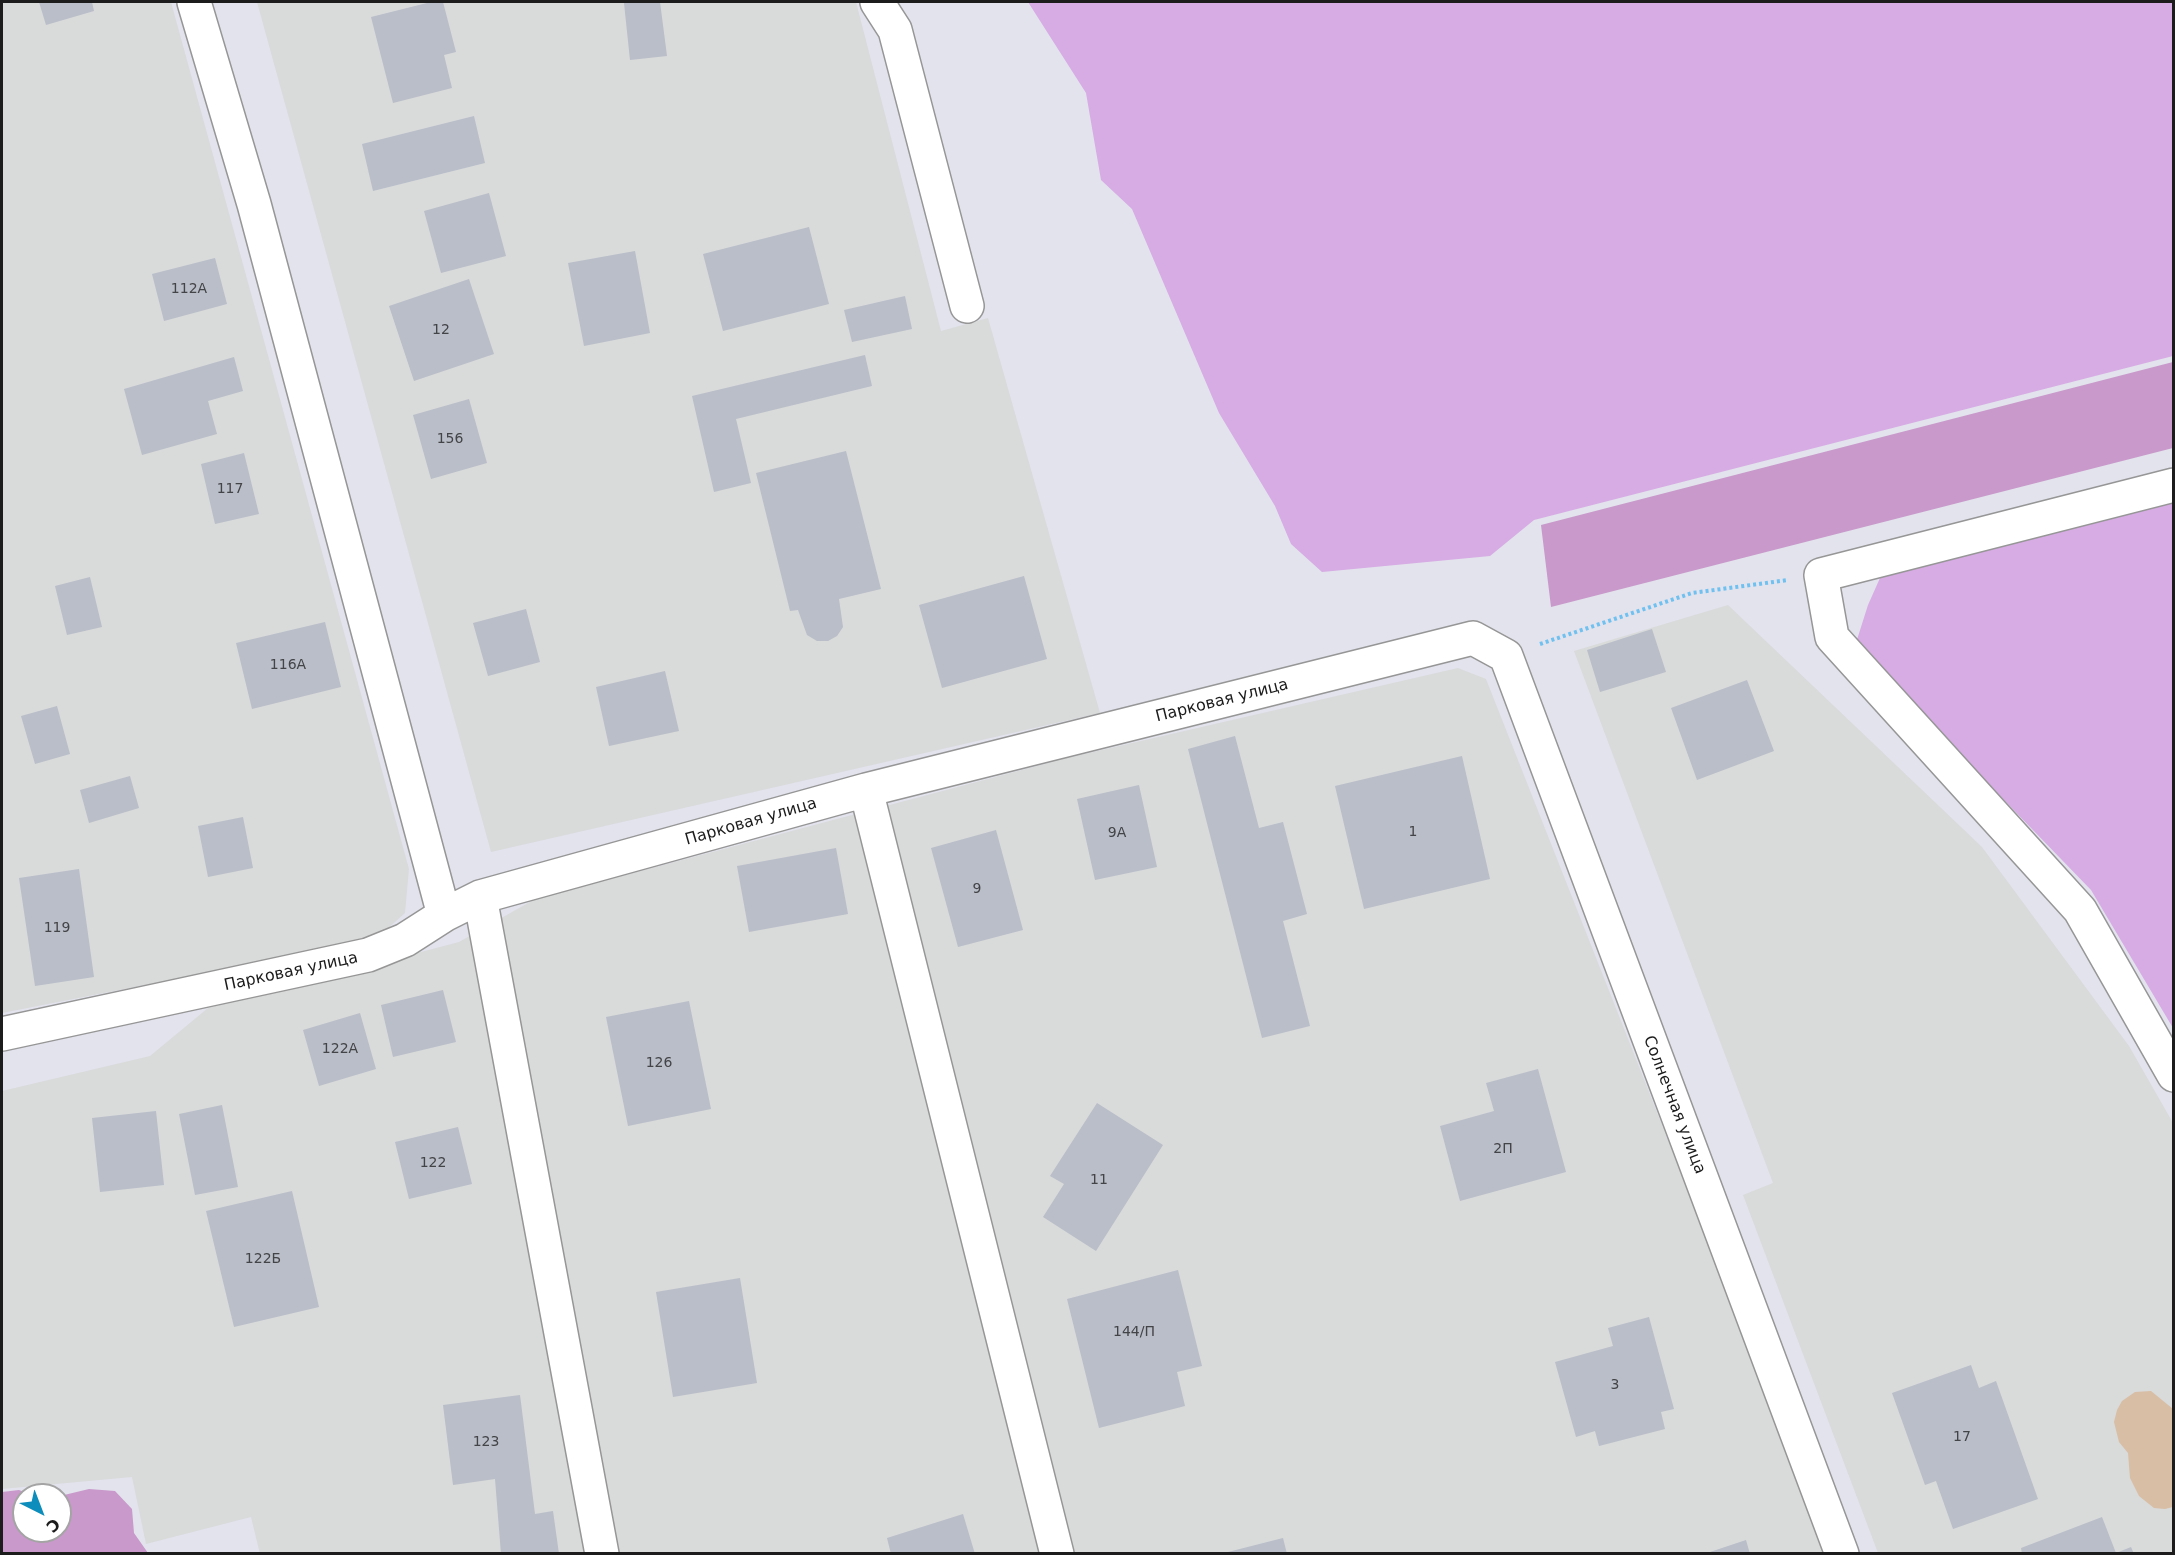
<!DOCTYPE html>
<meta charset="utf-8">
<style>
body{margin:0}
#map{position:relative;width:2175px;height:1555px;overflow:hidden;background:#e2e3ed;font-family:"DejaVu Sans",sans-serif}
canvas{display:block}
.frame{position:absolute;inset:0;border:3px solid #1c1c1c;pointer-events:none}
.north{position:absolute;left:12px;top:1483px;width:60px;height:60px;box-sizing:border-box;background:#fff;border:2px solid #a4a4a4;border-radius:50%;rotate:138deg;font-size:16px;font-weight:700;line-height:24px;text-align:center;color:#1c1c1c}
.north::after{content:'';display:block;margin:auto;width:21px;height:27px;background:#0d8dbb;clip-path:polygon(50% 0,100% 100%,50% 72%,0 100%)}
</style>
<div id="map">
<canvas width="2175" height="1555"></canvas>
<div class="frame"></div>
<div class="north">С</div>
</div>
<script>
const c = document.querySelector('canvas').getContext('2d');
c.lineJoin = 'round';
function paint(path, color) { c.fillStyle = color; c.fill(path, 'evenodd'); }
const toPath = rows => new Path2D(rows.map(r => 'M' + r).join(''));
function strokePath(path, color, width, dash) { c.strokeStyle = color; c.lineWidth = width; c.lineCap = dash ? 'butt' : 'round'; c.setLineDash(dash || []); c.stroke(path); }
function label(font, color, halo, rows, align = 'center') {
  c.font = font + ' "DejaVu Sans",sans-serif'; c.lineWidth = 6; c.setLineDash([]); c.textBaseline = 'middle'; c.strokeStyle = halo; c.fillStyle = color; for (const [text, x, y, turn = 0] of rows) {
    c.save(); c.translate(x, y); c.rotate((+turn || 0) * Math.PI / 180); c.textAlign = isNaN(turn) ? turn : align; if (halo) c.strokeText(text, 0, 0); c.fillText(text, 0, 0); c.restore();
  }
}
const residential = toPath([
 [2,2,171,2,409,869,405,913,375,940,2,1013],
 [257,2,856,2,941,331,988,318,1100,713,491,852],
 [1728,605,1982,847,2129,1046,2173,1123,2173,1553,1878,1553,1743,1195,1773,1183,1574,651],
 [1458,668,1486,679,1696,1211,1825,1553,260,1554,251,1517,146,1544,132,1477,2,1489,2,1091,150,1056,208,1008,459,942,535,899,1067,758]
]);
const grass = toPath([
 [1028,2,2173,2,2173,356,1534,520,1490,556,1322,572,1291,544,1275,506,1219,413,1132,209,1101,180,1086,93],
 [2173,490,2173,1028,2091,890,1855,646,1868,605,1884,569]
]);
const forest = toPath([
 [2173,362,2173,448,1551,607,1541,525],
 [89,1489,115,1491,132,1509,134,1533,148,1553,2,1553,2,1492,19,1490,32,1495,24,1495,24,1531,60,1531,60,1496]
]);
const water = toPath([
 [2151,1391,2173,1409,2173,1507,2165,1509,2154,1508,2139,1496,2130,1478,2128,1453,2119,1442,2114,1422,2117,1410,2122,1401,2135,1392]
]);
const building = toPath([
 [39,2,92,2,94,11,46,25],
 [431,2,443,2,456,52,444,55,452,88,393,103,371,17],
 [660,2,667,56,630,60,624,3],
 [474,116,485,163,373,191,362,144],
 [489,193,506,256,441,273,424,211],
 [809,227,829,304,723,331,703,254],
 [635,251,650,333,584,346,568,263],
 [215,258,227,304,164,321,152,274],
 [469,279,494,354,414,381,389,306],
 [905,296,912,329,852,342,844,310],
 [865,355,872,386,736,419,751,483,714,492,692,396],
 [234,357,243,391,208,401,217,434,142,455,124,389],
 [469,399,487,463,431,479,413,415],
 [846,451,881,589,839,599,843,627,837,636,828,641,817,641,807,635,798,610,790,611,756,473],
 [244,453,259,514,215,524,201,464],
 [1024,576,1047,659,942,688,919,605],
 [90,577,102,627,67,635,55,586],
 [526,609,540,662,488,676,473,623],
 [325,622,341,687,252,709,236,643],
 [1652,629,1666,672,1600,692,1587,650],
 [665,671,679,731,609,746,596,687],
 [1747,680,1774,751,1697,780,1671,708],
 [57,706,70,754,35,764,21,716],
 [1235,736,1259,828,1283,822,1307,914,1283,921,1310,1026,1262,1038,1188,749],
 [1462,756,1490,879,1364,909,1335,786],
 [130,776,139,808,89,823,80,790],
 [1139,785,1157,867,1095,880,1077,799],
 [243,817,253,868,208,877,198,826],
 [996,830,1023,930,958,947,931,848],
 [836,848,848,914,749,932,737,866],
 [79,869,94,977,35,986,19,878],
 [443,990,456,1042,393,1057,381,1005],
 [689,1001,711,1109,628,1126,606,1017],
 [360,1013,376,1069,319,1086,303,1030],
 [1538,1069,1566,1172,1460,1201,1440,1126,1494,1111,1486,1083],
 [1097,1103,1163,1145,1096,1251,1043,1217,1064,1184,1050,1176],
 [222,1105,238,1187,195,1195,179,1114],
 [156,1111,164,1185,100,1192,92,1118],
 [458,1127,472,1184,409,1199,395,1142],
 [292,1191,319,1307,234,1327,206,1211],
 [1178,1270,1202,1366,1177,1372,1185,1406,1099,1428,1067,1299],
 [740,1278,757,1383,673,1397,656,1292],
 [1649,1317,1674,1409,1661,1412,1665,1429,1599,1446,1595,1431,1576,1437,1555,1362,1613,1346,1608,1328],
 [1971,1365,1979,1388,1996,1381,2038,1499,1953,1529,1936,1481,1925,1485,1892,1393],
 [520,1395,535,1514,553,1511,559,1554,501,1554,495,1479,453,1485,443,1405],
 [963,1514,975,1554,891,1554,887,1538],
 [2102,1517,2116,1553,2131,1547,2134,1554,2022,1554,2021,1548],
 [1283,1538,1287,1554,1224,1554,1224,1553],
 [1746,1540,1750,1554,1707,1554,1707,1553]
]);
const path = toPath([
 [1540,644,1692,593,1788,580]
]);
const minor = toPath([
 [194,2,254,204,444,915],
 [877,2,895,30,967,306],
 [2174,485,1821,575,1832,637,2080,910,2174,1075],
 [866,790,1057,1554],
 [480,897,602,1554],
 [2,1034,368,955,405,940,444,915,480,897,866,790,1473,638,1506,656,1842,1554]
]);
const numberNames = [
 ["112А",189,289],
 ["12",441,330],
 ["156",450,439],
 ["117",230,489],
 ["116А",288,665],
 ["1",1413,832],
 ["9А",1117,833],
 ["9",977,889],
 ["119",57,928],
 ["122А",340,1049],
 ["126",659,1063],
 ["2П",1503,1149],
 ["122",433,1163],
 ["11",1099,1180],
 ["122Б",263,1259],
 ["144/П",1134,1332],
 ["3",1615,1385],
 ["17",1962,1437],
 ["123",486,1442]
];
const streetNames = [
 ["Парковая улица",1222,701,-14],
 ["Парковая улица",751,822,-16],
 ["Парковая улица",291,972,-12],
 ["Солнечная улица",1674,1105,69]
];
paint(residential, '#d9dada');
paint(grass, '#d7abe4');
paint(forest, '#c899ca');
paint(water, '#d8bea5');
paint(building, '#b9bec8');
strokePath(minor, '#969696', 36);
strokePath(path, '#70c1f0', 4, [3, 3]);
strokePath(minor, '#fff', 33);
label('14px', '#434447', null, numberNames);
label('16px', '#1c1c1c', '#fff', streetNames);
</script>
